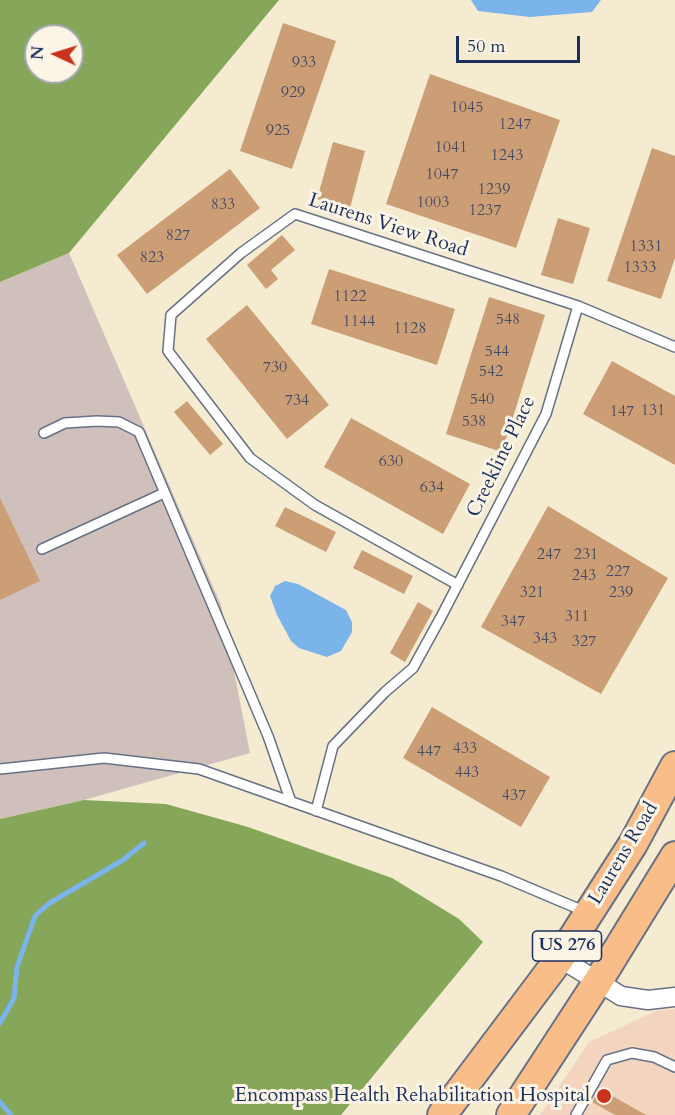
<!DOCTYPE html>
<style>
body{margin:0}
#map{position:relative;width:675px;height:1115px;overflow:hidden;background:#f4ebd1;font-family:Cardo,serif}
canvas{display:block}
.north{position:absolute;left:24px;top:24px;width:60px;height:60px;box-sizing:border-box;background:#fcf5e5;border:2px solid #a2a6af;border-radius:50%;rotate:274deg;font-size:16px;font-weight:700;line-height:24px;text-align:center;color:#1b2f5e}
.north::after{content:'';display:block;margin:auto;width:21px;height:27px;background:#c8321e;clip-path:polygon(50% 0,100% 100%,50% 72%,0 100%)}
.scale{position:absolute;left:456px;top:36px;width:124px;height:27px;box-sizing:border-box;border:3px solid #1b2f5e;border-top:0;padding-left:8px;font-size:18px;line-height:21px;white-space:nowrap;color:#1b2f5e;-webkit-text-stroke:4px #fcf5e5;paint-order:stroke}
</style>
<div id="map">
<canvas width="675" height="1115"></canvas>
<div class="north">N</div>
<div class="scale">50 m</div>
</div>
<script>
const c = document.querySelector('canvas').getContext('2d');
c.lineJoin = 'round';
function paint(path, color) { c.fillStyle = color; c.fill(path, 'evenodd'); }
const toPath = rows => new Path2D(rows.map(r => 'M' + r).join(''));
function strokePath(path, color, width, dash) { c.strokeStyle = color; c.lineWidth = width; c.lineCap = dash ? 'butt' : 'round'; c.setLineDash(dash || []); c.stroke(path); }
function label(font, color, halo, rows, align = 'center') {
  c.font = font + ' Cardo,serif'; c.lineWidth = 6; c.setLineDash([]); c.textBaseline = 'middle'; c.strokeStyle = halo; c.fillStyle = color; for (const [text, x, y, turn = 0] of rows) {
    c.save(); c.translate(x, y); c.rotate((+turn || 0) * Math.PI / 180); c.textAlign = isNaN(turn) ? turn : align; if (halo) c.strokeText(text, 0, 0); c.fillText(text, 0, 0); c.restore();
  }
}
const built = toPath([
 [675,1009,675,1115,540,1115,589,1042,656,1011]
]);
const industrial = toPath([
 [69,253,221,605,250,753,84,800,0,819,0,282]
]);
const forest = toPath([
 [0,0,279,0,69,253,0,282],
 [36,36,72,36,72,72,36,72],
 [84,800,166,804,248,827,392,878,459,919,483,942,341,1115,0,1115,0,819]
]);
const water = toPath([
 [471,0,601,0,592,12,530,17,478,11],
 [285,581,298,584,346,610,352,622,352,632,341,651,327,657,299,648,291,641,277,615,270,596,275,586]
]);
const stream = toPath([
 [0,1023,14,998,17,967,35,916,48,904,123,860,144,843],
 [0,1102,11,1115]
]);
const building = toPath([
 [283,23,336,41,292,169,240,151],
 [430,74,560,120,516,248,386,204],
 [333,142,365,151,350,208,317,199],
 [652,148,675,156,675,258,661,299,607,281],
 [230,169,260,208,147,294,117,255],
 [558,218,590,228,573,284,541,275],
 [282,235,295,250,271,270,278,279,266,289,247,265],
 [329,269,455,309,437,365,311,324],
 [489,297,545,315,502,452,446,434],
 [247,305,329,405,287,439,206,339],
 [612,361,675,396,675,465,583,414],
 [187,401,223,444,210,455,174,412],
 [351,418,470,484,443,534,324,467],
 [0,498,40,581,0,600],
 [548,506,668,578,601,694,481,627],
 [285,507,336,532,326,552,275,526],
 [362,550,413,576,404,594,353,568],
 [418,602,433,611,405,662,390,653],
 [432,707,550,777,521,827,403,758],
 [600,1089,646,1115,615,1115,592,1102]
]);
const lane = toPath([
 [44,433,65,423,97,421,119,422,139,432,268,736,291,802],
 [42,549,164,493],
 [458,585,315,505,250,458,168,351,171,315,241,253,295,214,578,306,675,347],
 [0,769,104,758,199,769,501,876,586,912],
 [316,811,333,746,385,692,413,668,441,617,546,414,578,306],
 [576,1115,607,1060,632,1053,654,1057,675,1067]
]);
const street = toPath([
 [560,958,621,996,648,1000,675,997]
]);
const primary = toPath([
 [442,1115,560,958,633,844,675,766],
 [511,1115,597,983,675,856]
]);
const markers = [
 [604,1096,8,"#c8321e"]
];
const numberNames = [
 ["933",304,63],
 ["929",293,93],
 ["1045",467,108],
 ["1247",515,125],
 ["925",278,131],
 ["1041",451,148],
 ["1243",507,156],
 ["1047",442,175],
 ["1239",494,190],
 ["1003",433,203],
 ["833",223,205],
 ["1237",485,211],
 ["827",178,236],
 ["1331",646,247],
 ["823",152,258],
 ["1333",640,268],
 ["1122",350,297],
 ["548",508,320],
 ["1144",359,322],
 ["1128",410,329],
 ["544",497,352],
 ["730",275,368],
 ["542",491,372],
 ["540",482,400],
 ["734",297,401],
 ["131",653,411],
 ["147",622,412],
 ["538",474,422],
 ["630",391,462],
 ["634",432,488],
 ["247",549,555],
 ["231",586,555],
 ["227",618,572],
 ["243",584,576],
 ["321",532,593],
 ["239",621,593],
 ["311",577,617],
 ["347",513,622],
 ["343",545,639],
 ["327",584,642],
 ["433",465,749],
 ["447",429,752],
 ["443",467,773],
 ["437",514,796]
];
const shields = [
 [567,946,69]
];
const shieldNames = [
 ["US 276",567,946]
];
const streetNames = [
 ["Laurens View Road",388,226,18],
 ["Creekline Place",502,457,-64],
 ["Laurens Road",624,854,-59]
];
const poiNames = [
 ["Encompass Health Rehabilitation Hospital",590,1096]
];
paint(built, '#f3d4bf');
paint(industrial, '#cfc0bb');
paint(forest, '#86a65a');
paint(water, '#7bb3eb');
strokePath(stream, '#7bb3eb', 5);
paint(building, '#cc9e75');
strokePath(lane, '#677186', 12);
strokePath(street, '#677186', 21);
strokePath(primary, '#677186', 32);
strokePath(lane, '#fff', 9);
strokePath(street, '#fff', 18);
strokePath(primary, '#f8bd89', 28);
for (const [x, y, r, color] of markers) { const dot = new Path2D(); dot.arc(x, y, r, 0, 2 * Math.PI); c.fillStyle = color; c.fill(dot); strokePath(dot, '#fcf5e5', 2); }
label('16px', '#474b64', null, numberNames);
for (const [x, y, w] of shields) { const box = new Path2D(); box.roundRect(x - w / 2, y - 15, w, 30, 4.5); c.fillStyle = '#fcf5e5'; c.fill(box); strokePath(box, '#1b2f5e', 1.5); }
label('bold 18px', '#1b2f5e', null, shieldNames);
label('20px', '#1b2f5e', '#fcf5e5', streetNames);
label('20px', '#1b2f5e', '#fcf5e5', poiNames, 'right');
</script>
